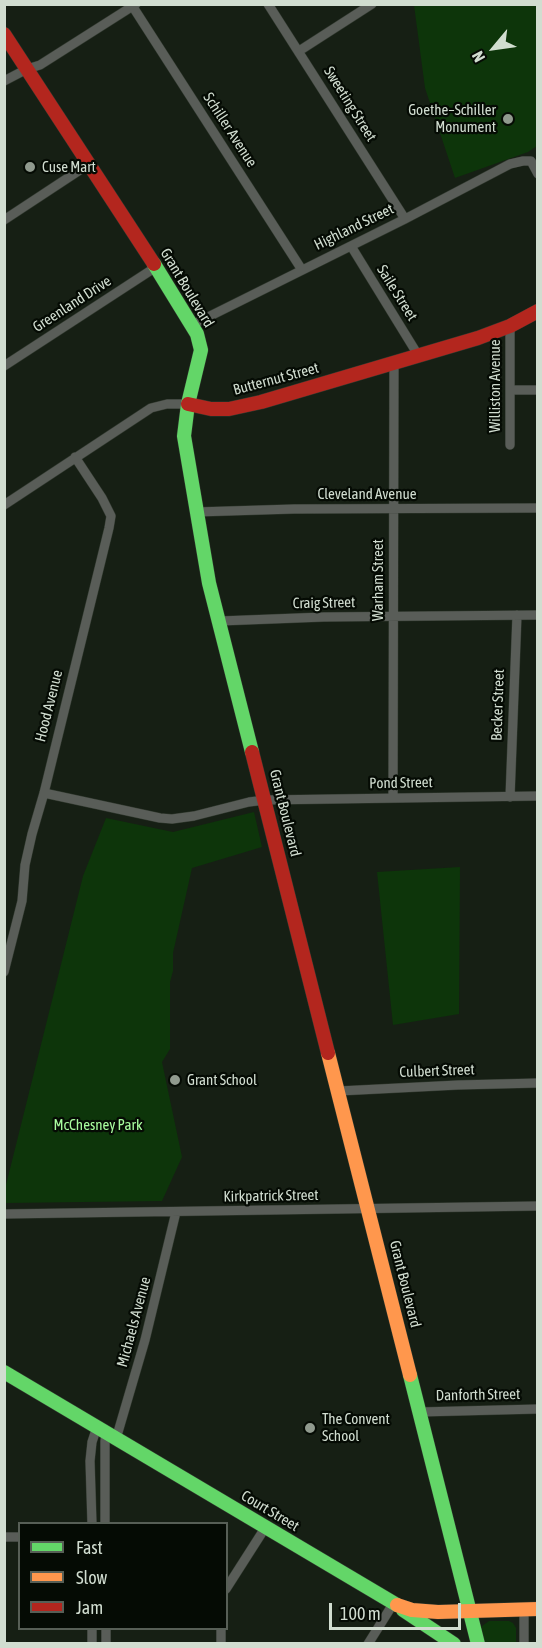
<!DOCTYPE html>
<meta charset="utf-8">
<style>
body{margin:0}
#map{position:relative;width:542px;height:1648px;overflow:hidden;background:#161f14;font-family:"Asap Condensed",sans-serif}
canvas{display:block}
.frame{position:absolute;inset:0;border:6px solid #d1ddd0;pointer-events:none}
.legend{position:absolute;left:18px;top:1522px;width:210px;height:108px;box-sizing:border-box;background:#050b04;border:2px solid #575f56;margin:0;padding:8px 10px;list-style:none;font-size:18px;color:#d1ddd0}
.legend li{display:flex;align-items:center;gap:12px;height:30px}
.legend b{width:30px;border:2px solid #575f56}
.north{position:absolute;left:464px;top:18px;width:60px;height:60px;-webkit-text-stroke:4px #050b04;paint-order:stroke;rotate:241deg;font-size:16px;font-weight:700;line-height:24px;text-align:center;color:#d1ddd0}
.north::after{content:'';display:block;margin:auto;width:21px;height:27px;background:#d1ddd0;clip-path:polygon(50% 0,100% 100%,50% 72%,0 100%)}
.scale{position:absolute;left:329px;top:1603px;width:132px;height:27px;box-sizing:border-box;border:3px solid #d1ddd0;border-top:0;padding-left:8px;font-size:18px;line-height:21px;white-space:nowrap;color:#d1ddd0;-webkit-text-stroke:4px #050b04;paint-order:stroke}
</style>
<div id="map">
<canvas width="542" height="1648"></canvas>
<div class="frame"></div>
<ul class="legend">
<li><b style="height:8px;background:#63d668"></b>Fast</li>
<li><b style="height:8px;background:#ff974d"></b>Slow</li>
<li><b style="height:8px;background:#b3261e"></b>Jam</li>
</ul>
<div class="north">N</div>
<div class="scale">100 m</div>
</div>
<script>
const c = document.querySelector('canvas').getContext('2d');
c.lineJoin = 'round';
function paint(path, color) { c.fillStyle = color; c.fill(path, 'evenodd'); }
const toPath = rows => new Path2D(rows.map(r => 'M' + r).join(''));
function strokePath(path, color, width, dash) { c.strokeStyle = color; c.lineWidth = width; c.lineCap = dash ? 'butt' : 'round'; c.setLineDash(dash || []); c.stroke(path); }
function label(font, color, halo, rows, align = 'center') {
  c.font = font + ' "Asap Condensed",sans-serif'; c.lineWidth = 4.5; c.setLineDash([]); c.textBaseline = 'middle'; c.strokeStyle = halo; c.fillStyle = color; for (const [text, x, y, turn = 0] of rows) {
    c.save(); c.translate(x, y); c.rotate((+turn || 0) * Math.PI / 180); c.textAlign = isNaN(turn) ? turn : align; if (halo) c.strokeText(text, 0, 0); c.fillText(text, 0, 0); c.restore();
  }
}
const green = toPath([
 [414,5,537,5,537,146,528,152,455,178,425,88],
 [254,812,262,847,192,868,173,953,173,971,170,982,170,1049,162,1062,182,1157,162,1201,5,1203,5,1189,83,876,106,818,173,832],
 [460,867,459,1014,393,1025,377,872],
 [489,1621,509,1621,513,1623,516,1628,516,1643,485,1643,481,1630,482,1626]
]);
const street = toPath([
 [268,4,405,219],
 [133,7,302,270],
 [299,51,372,4],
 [4,81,27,69,40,65,136,4],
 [4,220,89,164],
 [351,246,418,355],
 [192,325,405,219,510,164,523,161,531,161,538,174],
 [4,366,156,267],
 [510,390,538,390],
 [510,445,510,326],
 [4,505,151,408,167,404,188,404],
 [196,512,294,509,538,508],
 [220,621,324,617,538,615],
 [44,793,160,818,172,819,194,816,249,802,265,800,538,796],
 [510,797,517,615],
 [393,798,394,362],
 [4,972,22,901,25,865,32,834,44,793,109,528,111,516,102,498,75,457],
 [339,1091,458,1085,538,1083],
 [4,1214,538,1206],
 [420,1412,538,1409],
 [116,1439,145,1340,176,1212],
 [92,1524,90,1461,92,1442,97,1427],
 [105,1524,105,1441,106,1433],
 [4,1537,20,1537],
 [226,1589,265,1528],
 [106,1628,106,1644],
 [221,1628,221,1644],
 [92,1644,92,1628],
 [368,1644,393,1604],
 [524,1644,524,1610]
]);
const fast = toPath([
 [154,264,197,334,201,350,188,404,184,436,209,583,252,752],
 [4,1372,397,1605],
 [410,1375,478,1644],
 [403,1610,454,1644]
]);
const slow = toPath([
 [328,1053,410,1375],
 [397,1605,412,1610,438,1612,538,1609]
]);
const jam = toPath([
 [4,34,154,264],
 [188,404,211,409,229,409,261,402,478,338,510,326,538,311],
 [252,752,328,1053]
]);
const markers = [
 [508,119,6,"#909a8e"],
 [30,167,6,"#909a8e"],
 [175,1080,6,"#909a8e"],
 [310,1428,6,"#909a8e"]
];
const streetNames = [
 ["Sweeting Street",350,104,58],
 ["Schiller Avenue",230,130,57],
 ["Highland Street",354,227,-26],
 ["Grant Boulevard",187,288,59],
 ["Saile Street",397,293,58],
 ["Greenland Drive",72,304,-33],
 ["Butternut Street",276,379,-15],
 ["Williston Avenue",495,386,-90],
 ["Cleveland Avenue",367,494],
 ["Warham Street",378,580,-90],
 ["Craig Street",324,603,-1],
 ["Becker Street",498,705,-88],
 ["Hood Avenue",49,706,-76],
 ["Pond Street",401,783,-1],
 ["Grant Boulevard",285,813,76],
 ["Culbert Street",437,1071,-2],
 ["Kirkpatrick Street",271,1196,-1],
 ["Grant Boulevard",405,1284,76],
 ["Michaels Avenue",134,1322,-75],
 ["Danforth Street",478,1395,-1],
 ["Court Street",270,1511,31]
];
const poiNames = [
 ["Goethe–Schiller",496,110,"right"],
 ["Monument",496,127,"right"],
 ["Cuse Mart",42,167],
 ["Grant School",187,1080],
 ["The Convent",322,1419],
 ["School",322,1436]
];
const parkNames = [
 ["McChesney Park",98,1125]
];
paint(green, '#0d350a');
strokePath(street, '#31392f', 10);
strokePath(fast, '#31392f', 15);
strokePath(slow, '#31392f', 15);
strokePath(jam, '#31392f', 15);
strokePath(street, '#595d58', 9);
strokePath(fast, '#63d668', 14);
strokePath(slow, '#ff974d', 14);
strokePath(jam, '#b3261e', 14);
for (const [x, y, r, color] of markers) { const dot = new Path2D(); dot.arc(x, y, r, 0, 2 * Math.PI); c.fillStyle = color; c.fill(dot); strokePath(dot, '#050b04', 2); }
label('15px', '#d1ddd0', '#050b04', streetNames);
label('15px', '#d1ddd0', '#050b04', poiNames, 'left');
label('15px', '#a8fc9e', '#050b04', parkNames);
</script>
